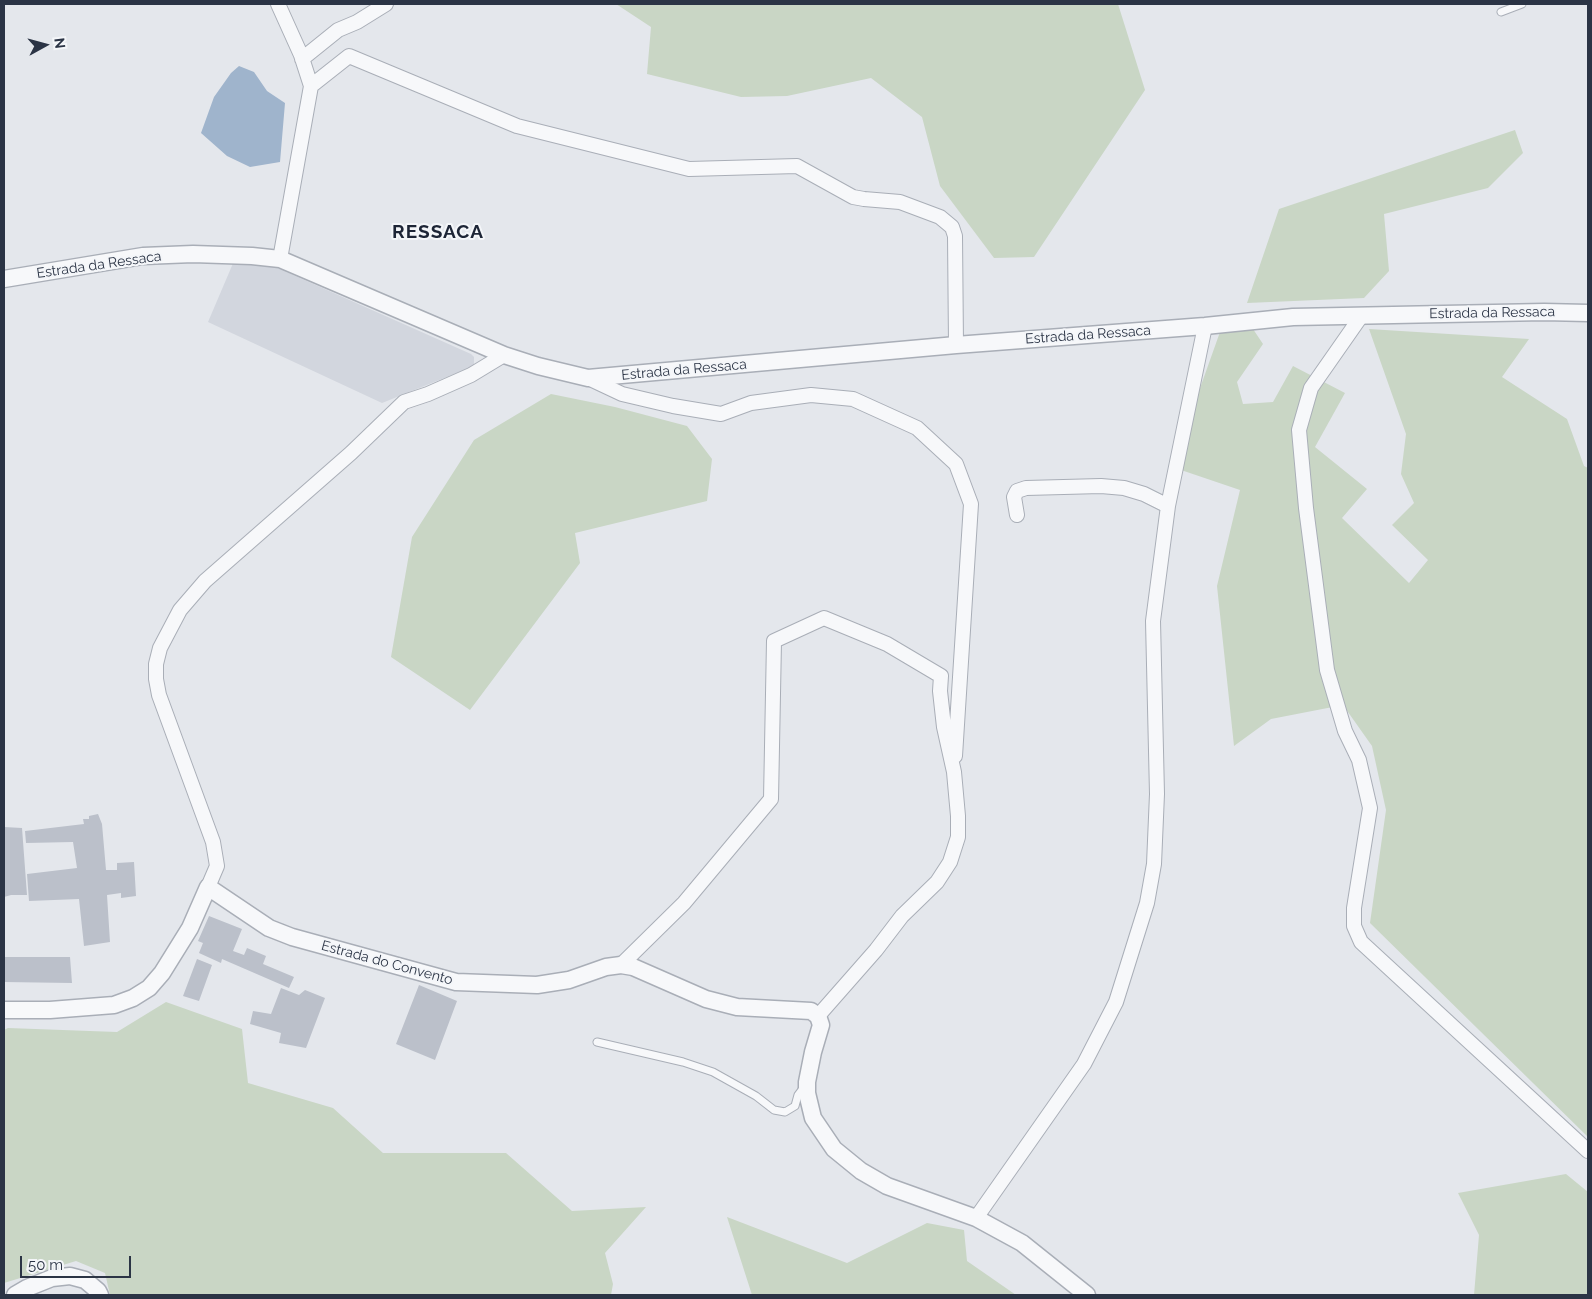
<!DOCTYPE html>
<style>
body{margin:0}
#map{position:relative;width:1592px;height:1299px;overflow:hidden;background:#e4e7ec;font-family:Raleway,sans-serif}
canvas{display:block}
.frame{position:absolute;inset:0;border:5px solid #2b3445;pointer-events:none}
.north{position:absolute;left:20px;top:20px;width:50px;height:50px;-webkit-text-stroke:4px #f4f6f9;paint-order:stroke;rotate:83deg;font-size:14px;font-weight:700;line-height:20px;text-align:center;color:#2b3445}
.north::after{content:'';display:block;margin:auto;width:18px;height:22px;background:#2b3445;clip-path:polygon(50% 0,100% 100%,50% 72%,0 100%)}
.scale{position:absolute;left:20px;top:1256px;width:111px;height:22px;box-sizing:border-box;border:2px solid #2b3445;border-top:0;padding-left:6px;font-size:15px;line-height:18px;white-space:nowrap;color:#2b3445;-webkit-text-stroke:4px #f4f6f9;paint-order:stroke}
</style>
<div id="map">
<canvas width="1592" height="1299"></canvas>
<div class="frame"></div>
<div class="north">N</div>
<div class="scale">50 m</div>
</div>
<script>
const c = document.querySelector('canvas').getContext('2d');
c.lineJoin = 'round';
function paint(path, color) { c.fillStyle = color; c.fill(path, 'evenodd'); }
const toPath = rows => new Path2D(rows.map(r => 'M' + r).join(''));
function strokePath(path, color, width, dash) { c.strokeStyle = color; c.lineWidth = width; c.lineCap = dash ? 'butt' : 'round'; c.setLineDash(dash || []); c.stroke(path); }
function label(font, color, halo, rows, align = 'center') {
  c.font = font + ' Raleway,sans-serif'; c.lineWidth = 4; c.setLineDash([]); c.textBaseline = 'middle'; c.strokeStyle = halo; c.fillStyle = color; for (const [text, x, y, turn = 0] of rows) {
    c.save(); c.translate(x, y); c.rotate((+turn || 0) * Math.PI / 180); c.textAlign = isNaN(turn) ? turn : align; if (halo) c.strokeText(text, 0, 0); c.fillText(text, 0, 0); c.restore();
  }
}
const built = toPath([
 [234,261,273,266,471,354,474,357,474,366,382,403,208,322]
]);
const green = toPath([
 [616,4,1118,4,1145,90,1034,257,994,258,940,186,922,117,871,78,787,96,741,97,647,74,651,27],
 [1515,130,1523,153,1488,188,1384,214,1389,271,1364,298,1247,303,1279,209],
 [1253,329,1263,344,1237,382,1243,404,1273,402,1293,366,1345,393,1315,447,1367,489,1342,518,1409,583,1428,560,1392,525,1414,503,1401,474,1406,434,1369,329,1529,339,1502,377,1567,419,1584,466,1588,468,1588,1137,1370,923,1386,810,1372,746,1343,705,1271,719,1234,746,1217,586,1240,490,1181,470,1199,391,1220,332],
 [551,394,615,407,687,426,712,459,707,501,575,533,580,563,470,710,391,657,412,537,474,440],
 [166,1002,242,1029,248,1083,333,1108,383,1153,506,1153,572,1211,646,1207,605,1253,613,1284,611,1295,110,1295,105,1273,76,1261,4,1283,4,1030,8,1028,117,1032],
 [1566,1174,1588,1192,1588,1295,1474,1295,1479,1235,1458,1193],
 [727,1217,847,1263,927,1223,964,1230,967,1261,1016,1295,752,1295]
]);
const water = toPath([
 [239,66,254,72,267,91,285,103,280,162,250,167,227,156,201,133,214,97,231,73]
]);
const building = toPath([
 [98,814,102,824,106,870,117,870,117,863,134,862,136,896,121,898,121,893,107,895,110,942,84,946,79,899,29,901,27,874,77,868,73,842,26,843,25,831,84,824,83,819,89,819,89,816],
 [4,827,22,828,27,895,11,895,4,897],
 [209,916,242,929,233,951,244,955,247,948,266,956,263,964,294,977,289,988,222,959,221,963,199,953,203,943,198,941],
 [4,957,70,957,72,983,4,982],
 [197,959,212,965,199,1001,183,996],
 [419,985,457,1001,435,1060,396,1044],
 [281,988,299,995,305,990,325,998,306,1048,279,1043,281,1033,250,1024,253,1011,271,1014]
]);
const service = toPath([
 [1501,12,1522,4],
 [597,1042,683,1062,713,1072,756,1096,774,1110,785,1112,795,1106,798,1095,804,1087]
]);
const minor = toPath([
 [278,4,301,55,311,86,280,259],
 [302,59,338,30,357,22,386,4],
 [311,86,349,56,517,126,689,169,797,166,853,197,864,199,900,202,940,217,952,227,955,236,956,345],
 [1362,315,1311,388,1299,430,1306,508,1327,670,1345,731,1359,760,1370,808,1354,908,1354,926,1361,942,1588,1151],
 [588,378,622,394,673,406,721,414,751,403,811,395,853,399,917,428,956,464,971,504,955,756],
 [1168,506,1205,326],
 [208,887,217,866,213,842,159,695,156,679,156,664,160,648,180,610,205,581,351,453,404,402,428,394,471,375,504,355],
 [621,965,684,903,771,799,774,641,824,618,887,644,941,676,940,691,944,727,954,772,958,816,958,837,950,862,937,882,902,916,876,950,818,1016],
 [976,1218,1084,1064,1116,1002,1147,903,1154,864,1157,794,1153,621,1168,506,1144,494,1124,488,1101,486,1026,488,1017,491,1014,497,1017,515]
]);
const tertiary = toPath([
 [4,279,143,256,193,254,252,256,280,259,504,355,538,366,588,378,956,345,1205,326,1293,317,1544,312,1588,313],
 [4,1010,50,1010,114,1005,133,998,149,988,162,973,190,928,208,887,269,928,292,937,456,982,537,985,569,980,606,967,621,965,633,967,706,999,737,1007,811,1011,818,1016,821,1025,813,1052,807,1082,807,1093,813,1118,834,1149,861,1171,887,1186,976,1218,1022,1243,1087,1295],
 [15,1295,27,1288,52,1278,70,1276,85,1280,98,1291,100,1295]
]);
const streetNames = [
 ["Estrada da Ressaca",99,265,-8],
 ["Estrada da Ressaca",1492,313,-1],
 ["Estrada da Ressaca",1088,335,-4],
 ["Estrada da Ressaca",684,370,-5],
 ["Estrada do Convento",387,963,15]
];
const districtNames = [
 ["RESSACA",438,232]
];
paint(built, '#d2d6de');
paint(green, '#c9d6c5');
paint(water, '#9fb4cc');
paint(building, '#bbc0ca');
strokePath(service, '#a9aeb7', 9);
strokePath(minor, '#a9aeb7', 16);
strokePath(tertiary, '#a9aeb7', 19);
strokePath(service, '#f7f8fa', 7);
strokePath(minor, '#f7f8fa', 14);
strokePath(tertiary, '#f7f8fa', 16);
label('14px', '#2b3445', '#f4f6f9', streetNames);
c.letterSpacing = '1px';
label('bold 19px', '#1d2536', '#f4f6f9', districtNames);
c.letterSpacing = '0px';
</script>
